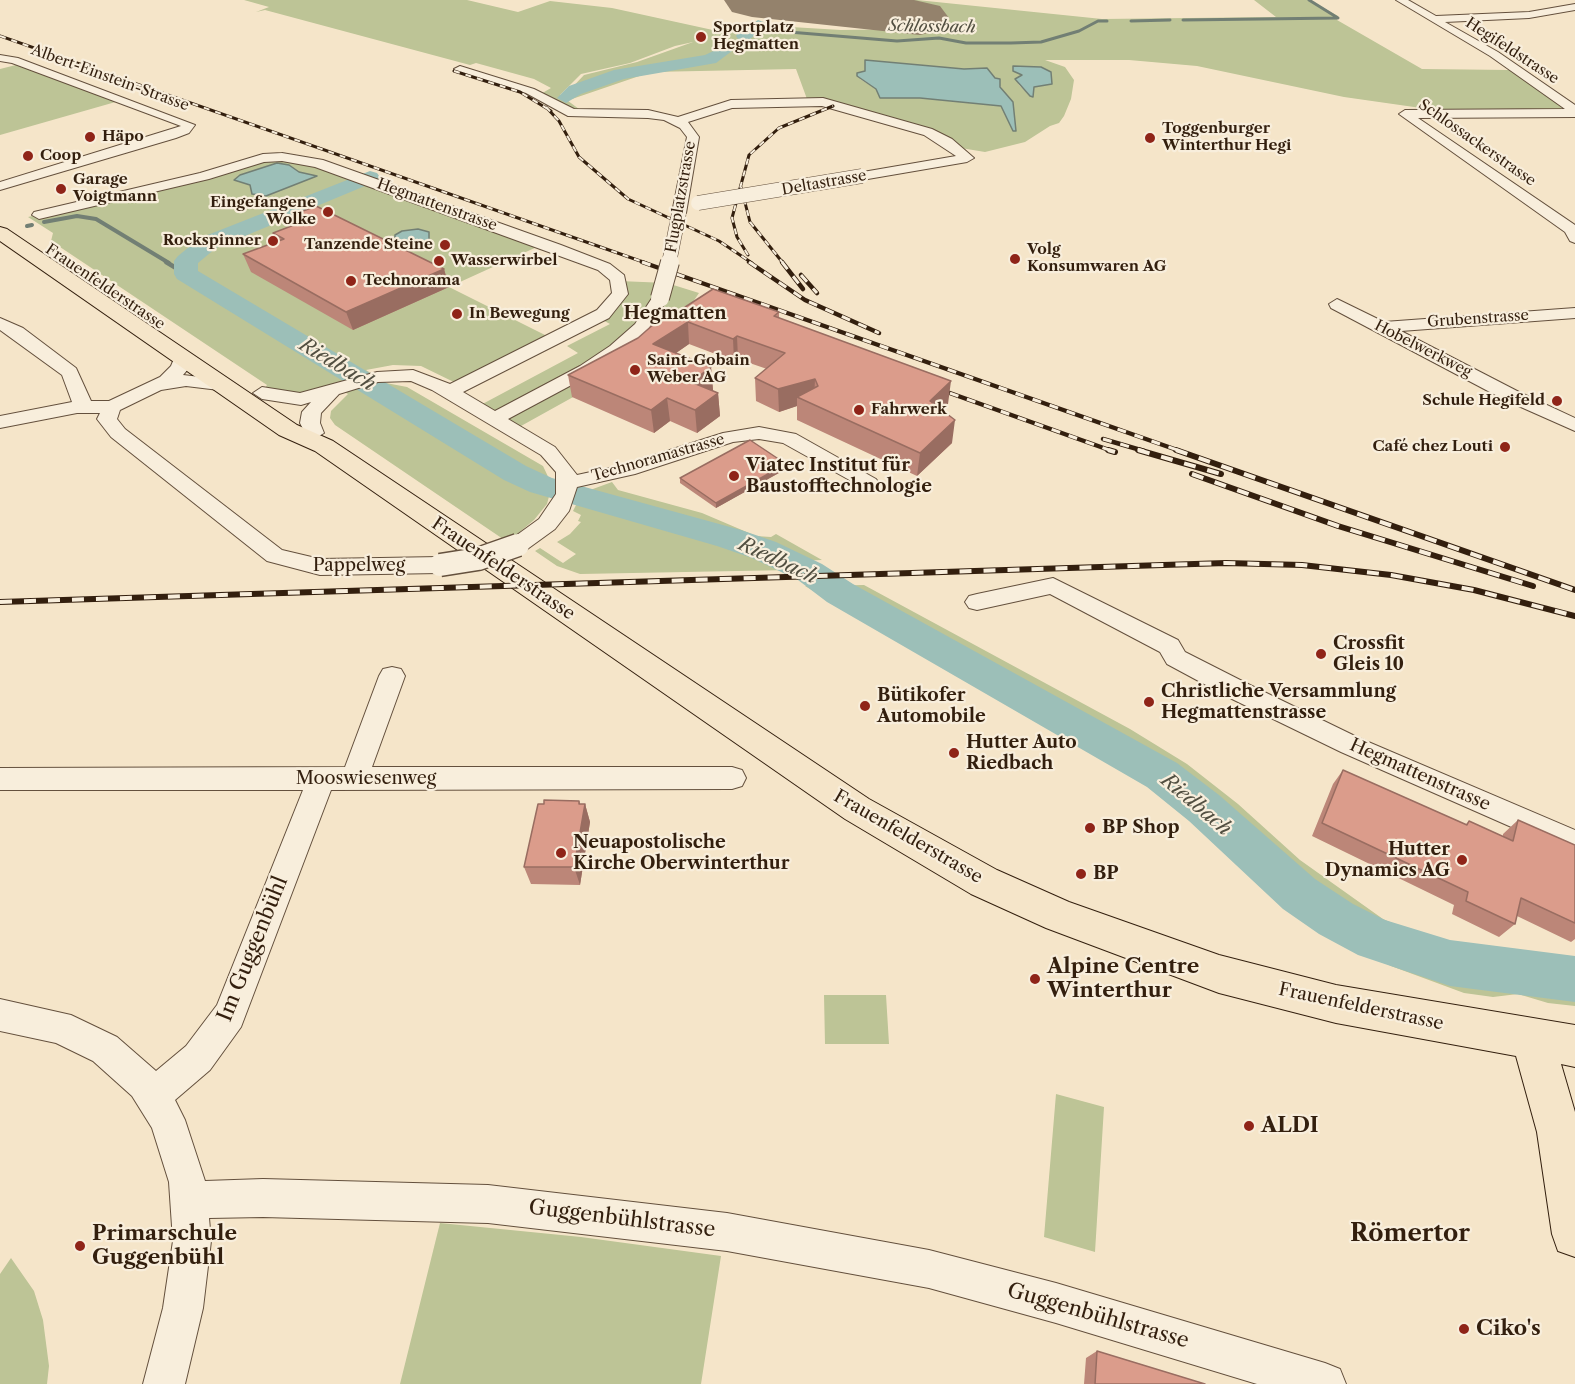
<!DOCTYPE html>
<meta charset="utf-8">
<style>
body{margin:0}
canvas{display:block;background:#f5e5c9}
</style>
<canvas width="1575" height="1384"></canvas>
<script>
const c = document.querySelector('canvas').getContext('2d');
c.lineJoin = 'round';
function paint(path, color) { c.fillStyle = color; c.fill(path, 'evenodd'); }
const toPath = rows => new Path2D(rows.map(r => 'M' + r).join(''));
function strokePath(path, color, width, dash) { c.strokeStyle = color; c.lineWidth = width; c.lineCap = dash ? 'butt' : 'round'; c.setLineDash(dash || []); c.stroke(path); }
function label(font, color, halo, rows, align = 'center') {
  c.font = font + ' "Libre Caslon Text",serif'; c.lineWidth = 4.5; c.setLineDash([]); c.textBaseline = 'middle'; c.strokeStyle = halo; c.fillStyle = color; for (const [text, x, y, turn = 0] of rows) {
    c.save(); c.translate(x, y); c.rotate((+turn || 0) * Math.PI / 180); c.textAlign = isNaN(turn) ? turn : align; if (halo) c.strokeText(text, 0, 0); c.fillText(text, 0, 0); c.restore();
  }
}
const green = toPath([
 [244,0,467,0,518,12,550,1,612,8,722,32,741,24,841,30,910,29,933,5,893,0,917,0,1102,19,1276,17,1254,0,1309,0,1338,16,1337,20,1422,69,1510,70,1562,107,1561,109,1426,112,1421,108,1344,97,1197,66,1129,60,1045,60,1065,67,1074,80,1071,99,1064,116,1059,123,1050,126,1025,142,985,152,961,148,928,130,846,104,807,99,796,69,651,72,572,99,564,96,584,75,637,62,693,42,675,46,630,63,581,74,560,95,579,109,572,113,539,95,551,88,534,79,476,63,470,65,265,10,256,12,269,7],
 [865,60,964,69,987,68,1003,90,1016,130,1013,131,1001,106,920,98,880,98,876,89,860,79,867,67],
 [1013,66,1041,67,1051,72,1052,84,1033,87,1033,97,1030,96,1019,85,1016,79,1023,75],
 [16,65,119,101,0,135,0,69],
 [271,159,303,162,539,246,449,287,553,339,462,386,421,366,393,365,366,370,386,383,407,387,543,466,552,485,547,504,534,520,516,535,503,539,335,425,330,418,331,411,348,394,339,389,320,395,262,393,267,385,51,241,53,233,28,217],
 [619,281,667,283,699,293,674,330,629,366,512,431,475,408,578,353,567,346,610,324,597,317,607,311],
 [612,482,618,490,702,513,756,536,771,537,776,534,822,560,765,562,791,570,580,574,557,566,535,551,540,548,563,563,576,554,557,542,570,534,581,522,578,521,581,515,573,511,582,493],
 [864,585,1130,729,1187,764,1238,804,1300,860,1383,919,1413,932,1449,943,1575,957,1575,1006,1548,1003,1518,994,1493,997,1464,993,1391,966,1342,942,1299,915,1209,833,1152,787,805,586],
 [824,995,886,995,889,1044,825,1044],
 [1056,1094,1104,1107,1095,1252,1044,1237],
 [440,1223,581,1237,721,1256,701,1384,400,1384],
 [11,1258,34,1291,43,1320,49,1366,47,1384,0,1384,0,1274]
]);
const water = toPath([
 [865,60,964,69,987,68,995,78,1000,79,1000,87,1013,102,1016,131,1013,131,1001,106,920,98,880,98,876,89,857,76,857,73,865,71,865,60],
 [1013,66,1041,67,1051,72,1052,84,1034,87,1033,97,1030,96,1015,79,1022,75,1013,71,1013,66],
 [277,163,289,165,299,172,317,176,266,196,252,194,250,185,234,180,240,175,277,163],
 [418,229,429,232,429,240,412,245,395,239,395,235,402,231,418,229]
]);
const streamFar2 = toPath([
 [1183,20,1338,18,1309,0],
 [1131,21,1170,20],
 [753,29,897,41,939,38,966,43,1011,43,1041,42,1079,31,1098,21,1107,21]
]);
const streamFar1 = toPath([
 [44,222,77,216,96,219,169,263],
 [27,226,32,225]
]);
const stream = toPath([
 [166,262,186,274]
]);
const river = toPath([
 [758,20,764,22,766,25,764,28,750,39,738,39,736,36,738,33,758,20],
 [724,46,732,51,716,63,624,79,581,94,566,103,557,98,569,86,614,70,705,55,724,46],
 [370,171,377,173,380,177,377,181,216,248,198,263,198,271,526,466,552,478,741,530,776,542,822,564,853,584,1177,763,1219,795,1315,879,1353,904,1385,920,1450,940,1575,956,1575,1002,1450,986,1358,955,1319,934,1283,909,1189,821,1147,787,827,602,798,580,752,558,717,546,530,492,504,480,177,279,174,274,174,261,178,256,200,238,370,171]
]);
const runway = toPath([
 [724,0,914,0,940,6,949,18,940,30,920,35,752,17,732,12,724,0]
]);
const minor = toPath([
 [1396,0,1408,0,1436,16,1529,12,1575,4,1575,10,1529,18,1445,22,1498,52,1575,105,1575,117,1418,118,1575,225,1575,243,1570,241,1565,232,1399,114,1405,110,1565,109,1490,56,1396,0],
 [0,55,18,58,195,125,189,133,176,138,0,190,0,182,181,126,12,63,0,61,0,55],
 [460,66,534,89,574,109,648,110,678,117,731,100,823,98,932,129,952,139,974,158,967,162,862,180,857,179,857,173,956,156,924,135,822,106,732,108,688,122,699,137,686,213,679,217,672,213,687,137,680,128,664,120,648,118,568,116,526,93,456,71,454,69,460,66],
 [282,153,323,160,561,245,610,264,624,275,628,294,609,318,463,392,495,411,580,366,610,346,635,324,654,295,666,295,668,298,647,331,622,354,592,374,508,419,555,447,577,475,623,465,723,433,759,427,796,434,876,479,879,483,876,487,869,489,862,487,783,443,759,439,733,442,635,474,577,487,569,511,555,529,526,550,518,552,510,550,507,545,510,540,539,519,556,494,556,472,541,455,432,390,411,381,378,382,339,394,321,413,320,423,324,433,314,439,307,437,300,423,302,412,311,402,301,405,262,399,253,393,262,387,300,393,377,372,413,370,450,384,597,310,612,293,610,280,598,270,315,167,282,161,264,162,209,179,39,219,32,215,34,212,200,173,263,154,282,153],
 [1337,299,1384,322,1575,308,1575,318,1401,331,1519,392,1575,418,1575,431,1505,400,1331,308,1329,304,1337,299],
 [0,318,23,328,76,368,91,401,109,401,160,377,171,366,176,354,182,353,191,358,189,368,183,375,226,380,228,384,226,388,219,390,186,386,161,390,120,410,117,419,125,429,282,550,320,559,440,557,448,560,451,565,448,570,440,573,320,575,267,561,111,437,97,419,100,413,77,413,0,428,0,416,72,402,62,375,0,330,0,318],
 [1053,578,1178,640,1185,652,1250,685,1359,738,1575,830,1575,855,1341,752,1232,699,1167,664,1160,652,1050,594,977,610,969,608,965,602,969,596,977,594,1053,578],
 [392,667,401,669,405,676,372,767,732,767,742,770,746,778,742,786,732,789,331,790,241,1027,210,1070,175,1100,185,1120,205,1181,263,1179,488,1185,727,1213,929,1250,1056,1283,1325,1363,1340,1369,1346,1384,1257,1384,1056,1323,929,1288,727,1251,488,1223,263,1217,209,1218,211,1241,203,1308,185,1384,143,1384,163,1308,173,1241,169,1182,152,1128,132,1096,93,1061,56,1043,0,1031,0,999,71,1015,117,1037,156,1071,186,1046,217,1005,303,790,0,790,0,768,345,767,379,676,383,669,392,667]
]);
const major = toPath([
 [0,227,7,229,297,425,333,441,869,799,997,870,1069,902,1219,955,1336,985,1575,1025,1575,1067,1561,1064,1575,1112,1575,1257,1558,1251,1552,1234,1537,1132,1516,1056,1336,1023,1219,993,1046,928,971,894,845,819,315,451,279,435,0,241,0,227]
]);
const railFar2 = toPath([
 [0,36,646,263],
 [454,71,520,92,551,111],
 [546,107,559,121,579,157,628,199,719,241,752,263],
 [741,187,750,222,783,263],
 [748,255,737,237,732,218,749,155,779,128,833,106]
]);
const railFar1 = toPath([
 [642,262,1180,451],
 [749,262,805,300,879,333],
 [782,262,803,289],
 [801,275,817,293],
 [933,387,1112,451],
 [1103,439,1144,451]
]);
const rail = toPath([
 [1108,450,1115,452],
 [1138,450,1221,474],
 [1176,450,1575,590],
 [1192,474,1338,526,1533,586],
 [0,602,1226,563,1302,565,1391,575,1474,590,1575,616]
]);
const minorBridgeFar2 = toPath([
 [698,203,862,176],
 [669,263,679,213]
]);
const minorBridgeFar1 = toPath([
 [660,298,670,262]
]);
const minorBridge = toPath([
 [440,565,478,559,518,545]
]);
const wall = toPath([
 [290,216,444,269,449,287,353,330,251,272,243,254,277,242,273,233,293,225],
 [679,311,779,312,779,318,948,404,942,410,952,443,917,476,797,420,797,406,779,412,756,401,755,378,767,369,738,359,734,361,689,344,676,353,711,367,713,390,712,390,718,393,720,416,697,433,670,421,654,433,572,397,568,375,638,338],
 [786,469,716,508,680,483,680,478],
 [1343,770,1465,825,1469,821,1503,837,1503,834,1518,820,1575,845,1575,939,1571,942,1517,916,1515,924,1499,937,1452,914,1454,905,1312,836,1333,784],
 [579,801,580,804,585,804,590,822,580,885,531,884,524,867,544,804],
 [1097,1351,1205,1384,1084,1384,1086,1358]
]);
const shadedWall = toPath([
 [444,269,449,287,353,330,346,312],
 [688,322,689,344,656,367,653,344],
 [737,336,738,359,734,361,733,339],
 [711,367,713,390,693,404,691,382],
 [815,379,814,401,797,397,797,406,779,412,778,389],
 [951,381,948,404,927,424,930,401],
 [718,393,720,416,697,433,695,410],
 [667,398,670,421,654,433,651,410],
 [955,420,952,443,917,476,920,453],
 [786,464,786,469,716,508,716,503],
 [579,801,583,815,585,804,590,822,580,885,574,867]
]);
const building = toPath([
 [316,206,444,269,346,312,243,254,284,239,273,233,302,222,290,216,316,206],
 [713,289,779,312,774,316,951,381,930,401,955,420,920,453,797,397,818,386,815,379,778,389,755,378,785,353,737,336,733,339,688,322,653,344,711,367,691,382,718,393,695,410,667,398,651,410,568,375,638,338,672,308,679,311,713,289],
 [750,440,786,464,716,503,680,478,750,440],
 [1343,770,1467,825,1469,821,1513,841,1518,820,1575,845,1575,923,1521,898,1515,924,1466,901,1468,892,1322,823,1343,770],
 [544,800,579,801,579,804,585,804,574,867,524,867,538,804,544,804,544,800],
 [1097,1351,1205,1384,1095,1384,1097,1351]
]);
const markers = [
 [701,37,6,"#8f2418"],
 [90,137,6,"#8f2418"],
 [1150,138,6,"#8f2418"],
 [28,156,6,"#8f2418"],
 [61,189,6,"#8f2418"],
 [328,212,6,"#8f2418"],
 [273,241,6,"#8f2418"],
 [445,245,6,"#8f2418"],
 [1015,259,6,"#8f2418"],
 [439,261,6,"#8f2418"],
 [351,281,6,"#8f2418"],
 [457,314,6,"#8f2418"],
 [635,370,6,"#8f2418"],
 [1557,401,6,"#8f2418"],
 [859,410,6,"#8f2418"],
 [1505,447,6,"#8f2418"],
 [734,476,6,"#8f2418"],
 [1321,654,6,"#8f2418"],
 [1149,702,6,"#8f2418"],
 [865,706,6,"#8f2418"],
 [954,753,6,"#8f2418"],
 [1090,828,6,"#8f2418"],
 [561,853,6,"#8f2418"],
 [1462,860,6,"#8f2418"],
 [1081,874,6,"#8f2418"],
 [1035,979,6,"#8f2418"],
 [1249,1126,6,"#8f2418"],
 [80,1246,6,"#8f2418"],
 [1464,1329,6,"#8f2418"]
];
const farPoinames = [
 ["Sportplatz",713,28],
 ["Hegmatten",713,45],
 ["Toggenburger",1162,129],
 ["Winterthur Hegi",1162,146],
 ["Häpo",102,137],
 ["Coop",40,156],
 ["Garage",73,180],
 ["Voigtmann",73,197],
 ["Eingefangene",316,203,"right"],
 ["Wolke",316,220,"right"],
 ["Rockspinner",261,241,"right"],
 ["Tanzende Steine",433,245,"right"],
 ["Volg",1027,250],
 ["Konsumwaren AG",1027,267],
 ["Wasserwirbel",451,261],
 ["Technorama",363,281],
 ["In Bewegung",469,314],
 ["Saint-Gobain",647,361],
 ["Weber AG",647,378],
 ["Schule Hegifeld",1545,401,"right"],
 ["Fahrwerk",871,410],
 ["Café chez Louti",1493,447,"right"]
];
const farStreetnames = [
 ["Hegifeldstrasse",1512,51,33],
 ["Albert-Einstein-Strasse",110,78,20],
 ["Schlossackerstrasse",1477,143,35],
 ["Deltastrasse",824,183,-10],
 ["Flugplatzstrasse",681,197,-80],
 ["Hegmattenstrasse",437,205,20],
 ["Frauenfelderstrasse",105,287,34],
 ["Grubenstrasse",1478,319,-4],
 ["Hobelwerkweg",1423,349,27],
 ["Technoramastrasse",658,458,-16]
];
const farWaternames = [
 ["Schlossbach",932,27,1]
];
const farQuarternames = [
 ["Hegmatten",675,314]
];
const poiNames = [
 ["Viatec Institut für",746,466],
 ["Baustofftechnologie",746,487],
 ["Crossfit",1333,644],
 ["Gleis 10",1333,665],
 ["Christliche Versammlung",1161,692],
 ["Hegmattenstrasse",1161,713],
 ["Bütikofer",877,696],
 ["Automobile",877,717],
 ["Hutter Auto",966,743],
 ["Riedbach",966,764],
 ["BP Shop",1102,828],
 ["Neuapostolische",573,843],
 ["Kirche Oberwinterthur",573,864],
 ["Hutter",1450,850,"right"],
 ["Dynamics AG",1450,871,"right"],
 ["BP",1093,874]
];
const streetNames = [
 ["Pappelweg",359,566],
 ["Frauenfelderstrasse",503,569,34],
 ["Hegmattenstrasse",1420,775,24],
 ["Mooswiesenweg",366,779],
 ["Frauenfelderstrasse",908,837,30],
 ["Frauenfelderstrasse",1361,1007,12]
];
const waterNames = [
 ["Riedbach",337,365,31],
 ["Riedbach",778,561,25],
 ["Riedbach",1196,805,40]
];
const nearStreetnames = [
 ["Im Guggenbühl",253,949,-68],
 ["Guggenbühlstrasse",622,1219,7],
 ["Guggenbühlstrasse",1098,1316,16]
];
const nearPoinames = [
 ["Alpine Centre",1047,967],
 ["Winterthur",1047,991],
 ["ALDI",1261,1126],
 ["Primarschule",92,1234],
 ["Guggenbühl",92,1258],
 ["Ciko's",1476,1329]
];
const nearNeighbourhoodnames = [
 ["Römertor",1410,1234]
];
paint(green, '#bdc496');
paint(water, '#9cbfb8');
strokePath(water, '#727f74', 1.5);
strokePath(streamFar2, '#727f74', 3);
strokePath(streamFar1, '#727f74', 4);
strokePath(stream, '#727f74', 4.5);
paint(river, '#9cbfb8');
paint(runway, '#94826c');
strokePath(minor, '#64503d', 2);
strokePath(major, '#331f0e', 2);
paint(minor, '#f8eedc');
paint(major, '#f5e5c9');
strokePath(railFar2, '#331f0e', 3);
strokePath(railFar1, '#331f0e', 4.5);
strokePath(rail, '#331f0e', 6);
strokePath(railFar2, '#f8eedc', 2, [6]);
strokePath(railFar1, '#f8eedc', 3, [9]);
strokePath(rail, '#f8eedc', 4, [12]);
strokePath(minorBridgeFar2, '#64503d', 15, []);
strokePath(minorBridgeFar1, '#64503d', 20, []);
strokePath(minorBridge, '#64503d', 25, []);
strokePath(minorBridgeFar2, '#f8eedc', 14);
strokePath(minorBridgeFar1, '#f8eedc', 18);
strokePath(minorBridge, '#f8eedc', 22);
paint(wall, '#bc8678');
paint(shadedWall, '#996d61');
paint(building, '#db9c8b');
strokePath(building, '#996d61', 1.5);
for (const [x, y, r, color] of markers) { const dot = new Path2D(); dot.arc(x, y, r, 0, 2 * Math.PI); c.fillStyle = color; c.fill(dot); strokePath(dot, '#f8eedc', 2); }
label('bold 15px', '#331f0e', '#f8eedc', farPoinames, 'left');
label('15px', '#331f0e', '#f8eedc', farStreetnames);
label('italic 16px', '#524f41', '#f8eedc', farWaternames);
label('bold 18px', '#331f0e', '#f8eedc', farQuarternames);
label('bold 18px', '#331f0e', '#f8eedc', poiNames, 'left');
label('18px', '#331f0e', '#f8eedc', streetNames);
label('italic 20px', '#524f41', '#f8eedc', waterNames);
label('21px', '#331f0e', '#f8eedc', nearStreetnames);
label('bold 21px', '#331f0e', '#f8eedc', nearPoinames, 'left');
label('bold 24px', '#331f0e', '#f8eedc', nearNeighbourhoodnames);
</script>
